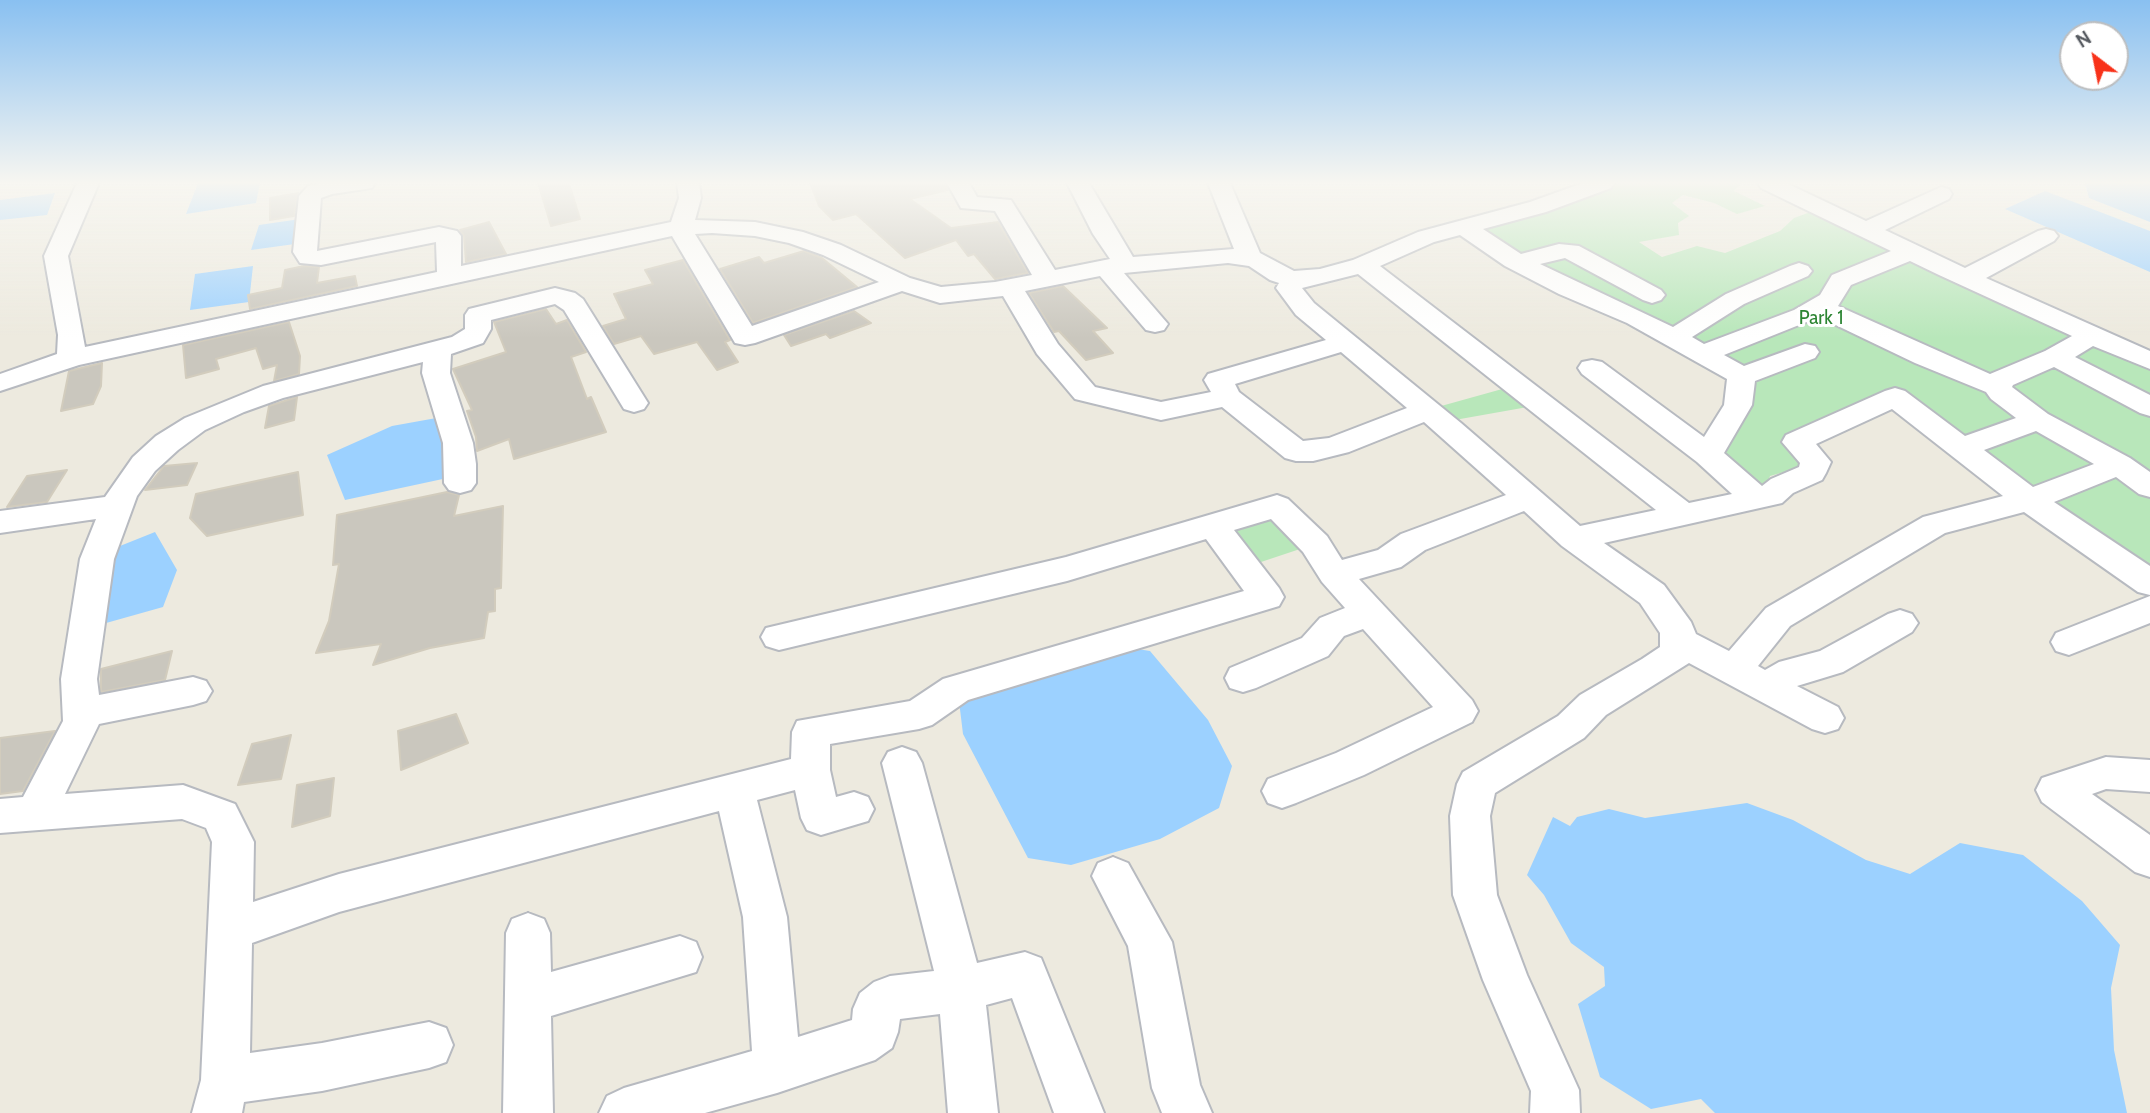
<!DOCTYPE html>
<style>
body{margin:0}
#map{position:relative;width:2150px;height:1113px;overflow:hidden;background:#edeadf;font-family:Cabin,sans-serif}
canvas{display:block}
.north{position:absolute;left:2059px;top:21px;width:70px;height:70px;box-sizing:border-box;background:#fff;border:2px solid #bcbec0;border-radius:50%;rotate:328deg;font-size:19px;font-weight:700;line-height:28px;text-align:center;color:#585c62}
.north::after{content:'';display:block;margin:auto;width:24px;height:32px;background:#f8321a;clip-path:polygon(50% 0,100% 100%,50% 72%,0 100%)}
</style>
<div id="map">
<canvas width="2150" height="1113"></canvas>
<div class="north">N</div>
</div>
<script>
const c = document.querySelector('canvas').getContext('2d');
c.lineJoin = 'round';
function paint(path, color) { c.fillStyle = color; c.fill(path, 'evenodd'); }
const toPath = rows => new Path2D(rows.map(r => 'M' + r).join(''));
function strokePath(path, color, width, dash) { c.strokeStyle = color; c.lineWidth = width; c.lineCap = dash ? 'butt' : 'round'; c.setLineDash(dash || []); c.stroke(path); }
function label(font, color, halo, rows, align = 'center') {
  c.font = font + ' Cabin,sans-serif'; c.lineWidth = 6; c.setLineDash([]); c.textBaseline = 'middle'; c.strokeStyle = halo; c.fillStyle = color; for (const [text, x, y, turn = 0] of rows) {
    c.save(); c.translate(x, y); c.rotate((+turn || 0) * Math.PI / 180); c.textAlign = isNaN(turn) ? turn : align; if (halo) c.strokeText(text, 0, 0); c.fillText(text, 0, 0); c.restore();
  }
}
const green = toPath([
 [1619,183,1742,183,1734,191,1765,206,1737,214,1714,203,1683,195,1672,203,1689,216,1678,223,1679,235,1639,242,1662,257,1697,246,1725,253,1780,231,1794,218,1816,210,2150,365,2150,577,1895,391,1784,436,1806,461,1798,468,1770,476,1766,487,1759,493,1719,455,1750,388,1475,230,1543,210],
 [1513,386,1539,405,1449,421,1434,408],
 [1277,506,1315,544,1249,566,1213,525]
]);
const water = toPath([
 [198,183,260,183,256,203,186,214],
 [2085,183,2150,183,2150,222,2089,198],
 [2045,191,2150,231,2150,272,2005,209],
 [55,193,47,215,0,220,0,200],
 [300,219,295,244,251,250,259,225],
 [253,266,249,302,190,310,195,274],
 [442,417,452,477,345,500,327,455,392,426],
 [155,532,177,570,163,607,99,625,105,552],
 [1125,647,1150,651,1208,720,1232,766,1219,808,1160,839,1071,865,1028,858,963,734,959,701],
 [1747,803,1793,820,1866,860,1910,874,1960,843,2023,855,2082,901,2120,945,2111,988,2114,1050,2127,1113,1715,1113,1701,1099,1651,1109,1600,1077,1578,1004,1605,986,1604,967,1571,943,1544,895,1527,875,1553,817,1570,826,1577,817,1609,809,1645,818]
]);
const building = toPath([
 [538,183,569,183,580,219,551,226,538,183],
 [810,183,944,183,948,190,910,199,951,228,998,222,1028,273,995,279,974,254,968,256,956,240,905,258,856,214,833,220,819,206,810,183],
 [298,193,294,216,270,220,270,198,298,193],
 [489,222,506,254,466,262,464,236,460,230,489,222],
 [804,251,822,258,857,287,753,323,720,269,759,257,764,263,804,251],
 [683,260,730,340,725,342,738,362,717,370,697,342,654,354,641,336,614,344,603,326,626,319,614,294,653,284,645,270,683,260],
 [304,266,319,267,317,283,355,276,357,286,250,309,248,295,282,288,285,270,304,266],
 [1063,286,1107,328,1093,331,1113,353,1086,360,1059,331,1054,332,1029,293,1063,286],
 [546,309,556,324,567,320,586,352,571,357,587,399,591,397,606,432,514,459,509,439,477,451,476,437,467,411,472,410,453,369,506,352,494,322,546,309],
 [854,311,871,323,830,338,826,334,791,346,784,335,854,311],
 [289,322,300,356,299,374,274,381,277,365,263,369,256,348,216,359,219,369,186,378,183,345,289,322],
 [102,363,101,386,93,404,61,411,69,371,102,363],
 [297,397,294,420,265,428,269,406,297,397],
 [197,463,187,485,145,490,164,466,197,463],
 [67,470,47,502,7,507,27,476,67,470],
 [298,472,303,515,207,536,190,518,196,494,298,472],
 [447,492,459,495,454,516,503,506,501,588,495,589,495,611,488,612,484,638,430,648,373,665,381,644,316,653,329,621,339,564,333,565,337,515,447,492],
 [172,651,165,680,101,692,101,669,172,651],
 [456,714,468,743,401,770,398,731,456,714],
 [55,731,23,791,0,794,0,738,55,731],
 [291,735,281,779,238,785,252,744,291,735],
 [334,778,330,816,292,827,297,785,334,778]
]);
const minor = toPath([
 [77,183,99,183,68,256,85,347,437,272,436,242,321,265,300,263,293,252,299,196,308,186,322,183,375,183,372,188,332,194,321,198,317,251,439,227,457,231,461,236,461,266,671,222,679,198,677,183,699,183,701,198,695,220,755,222,803,232,841,245,910,278,941,287,995,282,1032,275,995,211,961,208,947,183,969,183,977,197,1011,200,1055,270,1110,259,1093,234,1067,183,1089,183,1133,257,1234,249,1208,183,1230,183,1260,253,1294,271,1320,269,1353,260,1418,232,1530,202,1583,183,1614,183,1611,188,1546,212,1483,229,1521,254,1559,244,1579,246,1661,290,1665,295,1661,300,1652,303,1643,300,1565,258,1540,264,1673,327,1726,294,1790,266,1799,263,1808,266,1812,271,1808,276,1744,304,1692,337,1704,344,1794,310,1820,295,1832,275,1891,251,1761,188,1758,183,1786,183,1866,221,1941,187,1949,189,1952,194,1949,199,1885,230,1965,268,2038,231,2046,229,2054,231,2058,236,2054,241,1986,278,2150,351,2150,369,2093,346,2075,357,2150,395,2150,416,2140,413,2054,367,2013,385,2012,387,2048,414,2130,458,2150,472,2150,497,2139,494,2116,477,2054,502,2150,566,2150,595,2138,592,2024,512,1945,533,1790,626,1758,666,1765,670,1779,662,1820,651,1888,614,1900,610,1912,614,1918,623,1912,632,1843,672,1797,686,1838,707,1844,718,1838,729,1825,733,1812,729,1689,663,1606,715,1584,738,1495,793,1490,816,1497,895,1527,975,1579,1090,1580,1113,1530,1113,1531,1091,1483,980,1453,895,1450,816,1457,784,1463,772,1558,716,1580,695,1642,659,1660,647,1660,633,1640,603,1562,546,1524,511,1425,550,1401,567,1359,579,1472,700,1478,711,1472,722,1364,775,1296,803,1282,808,1268,803,1262,791,1268,779,1336,753,1433,707,1363,629,1344,636,1328,656,1256,688,1243,692,1230,688,1225,678,1230,668,1302,638,1320,618,1345,608,1322,582,1303,552,1271,519,1234,530,1279,588,1284,597,1279,606,968,700,932,725,919,729,830,744,830,770,836,797,854,792,868,797,874,809,868,821,821,835,807,830,801,818,795,790,757,800,787,917,798,1037,852,1020,853,1009,860,993,874,982,890,976,934,971,882,763,888,752,902,747,916,752,922,763,977,963,1025,952,1041,958,1104,1113,1054,1113,1012,998,986,1005,998,1113,948,1113,940,1014,900,1019,898,1032,892,1048,875,1060,777,1093,705,1113,599,1113,607,1096,624,1088,752,1051,743,917,719,811,339,912,252,943,250,1053,322,1043,429,1022,446,1028,453,1045,446,1062,429,1068,322,1091,244,1102,242,1113,192,1113,201,1080,212,842,206,828,182,819,0,833,0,799,23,797,63,721,61,679,80,559,96,519,0,533,0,511,105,497,133,457,156,436,185,418,263,386,452,337,465,329,465,315,469,309,555,288,575,293,583,299,648,403,644,409,634,412,624,409,564,310,555,304,491,320,491,329,483,343,451,354,450,373,473,443,476,464,476,483,471,490,460,493,449,490,444,483,443,443,422,373,423,362,283,398,244,412,205,430,178,450,155,471,137,496,114,559,97,679,99,695,193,677,206,681,212,691,206,701,193,705,99,724,65,794,183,785,235,804,254,842,253,902,339,874,791,759,792,732,797,721,910,701,943,679,1244,591,1206,539,1067,581,779,650,766,646,761,637,766,628,1066,557,1277,495,1288,499,1327,536,1342,560,1378,550,1401,534,1506,495,1424,422,1349,452,1313,461,1296,461,1285,458,1222,407,1161,420,1075,399,1037,354,1003,296,940,303,902,291,755,343,745,345,735,343,672,236,79,365,0,391,0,374,57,354,58,335,44,256,77,183],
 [712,233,755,236,789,243,823,255,879,282,752,326,695,234,712,233],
 [1460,235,1505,266,1559,294,1627,323,1727,379,1724,405,1704,437,1602,362,1592,360,1582,362,1578,368,1582,374,1697,462,1732,494,1689,503,1380,266,1434,242,1460,235],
 [1910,261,1939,275,2072,336,2045,351,1990,374,1838,306,1851,285,1910,261],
 [1228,263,1249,266,1270,280,1279,283,1276,288,1296,315,1326,340,1208,374,1204,380,1211,392,1161,402,1095,387,1058,344,1025,291,1100,276,1146,330,1155,332,1164,330,1168,324,1124,273,1228,263],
 [1358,274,1656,510,1580,526,1461,423,1314,303,1302,288,1358,274],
 [1819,317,1915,363,1986,392,1991,399,2016,418,1965,436,1905,391,1895,388,1885,391,1786,435,1782,442,1800,463,1799,467,1771,479,1762,486,1724,453,1752,405,1755,381,1815,358,1819,352,1815,346,1805,344,1744,366,1724,355,1819,317],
 [1341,352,1407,408,1329,438,1303,441,1239,392,1235,384,1341,352],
 [1892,409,2003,496,1923,517,1766,608,1729,651,1696,634,1691,622,1664,585,1604,543,1782,503,1793,493,1822,480,1826,473,1831,462,1816,444,1892,409],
 [2036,431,2094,464,2033,487,1984,450,2036,431],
 [2150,596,2150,623,2069,655,2056,651,2051,642,2056,633,2150,596],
 [2106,757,2150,760,2150,792,2106,789,2092,794,2150,835,2150,877,2135,872,2042,802,2036,790,2042,778,2106,757],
 [1113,857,1128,863,1172,942,1200,1085,1212,1113,1162,1113,1152,1088,1128,946,1092,876,1098,863,1113,857],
 [528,913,544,919,550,933,551,972,680,936,696,942,702,957,696,972,551,1016,553,1113,503,1113,506,933,512,919,528,913]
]);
const farParknames = [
 ["Park 1",1821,318]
];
paint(green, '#b8e7ba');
paint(water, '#9cd1ff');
paint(building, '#cac7be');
strokePath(building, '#d2ccbd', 2);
strokePath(minor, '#b7bac0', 4);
paint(minor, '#fff');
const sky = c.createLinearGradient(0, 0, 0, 338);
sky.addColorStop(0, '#89c0f1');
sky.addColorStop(0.54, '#f7f6f1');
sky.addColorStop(1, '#f7f6f100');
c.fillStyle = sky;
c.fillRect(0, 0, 2150, 338);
label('19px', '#2d8533', '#fff', farParknames);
</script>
